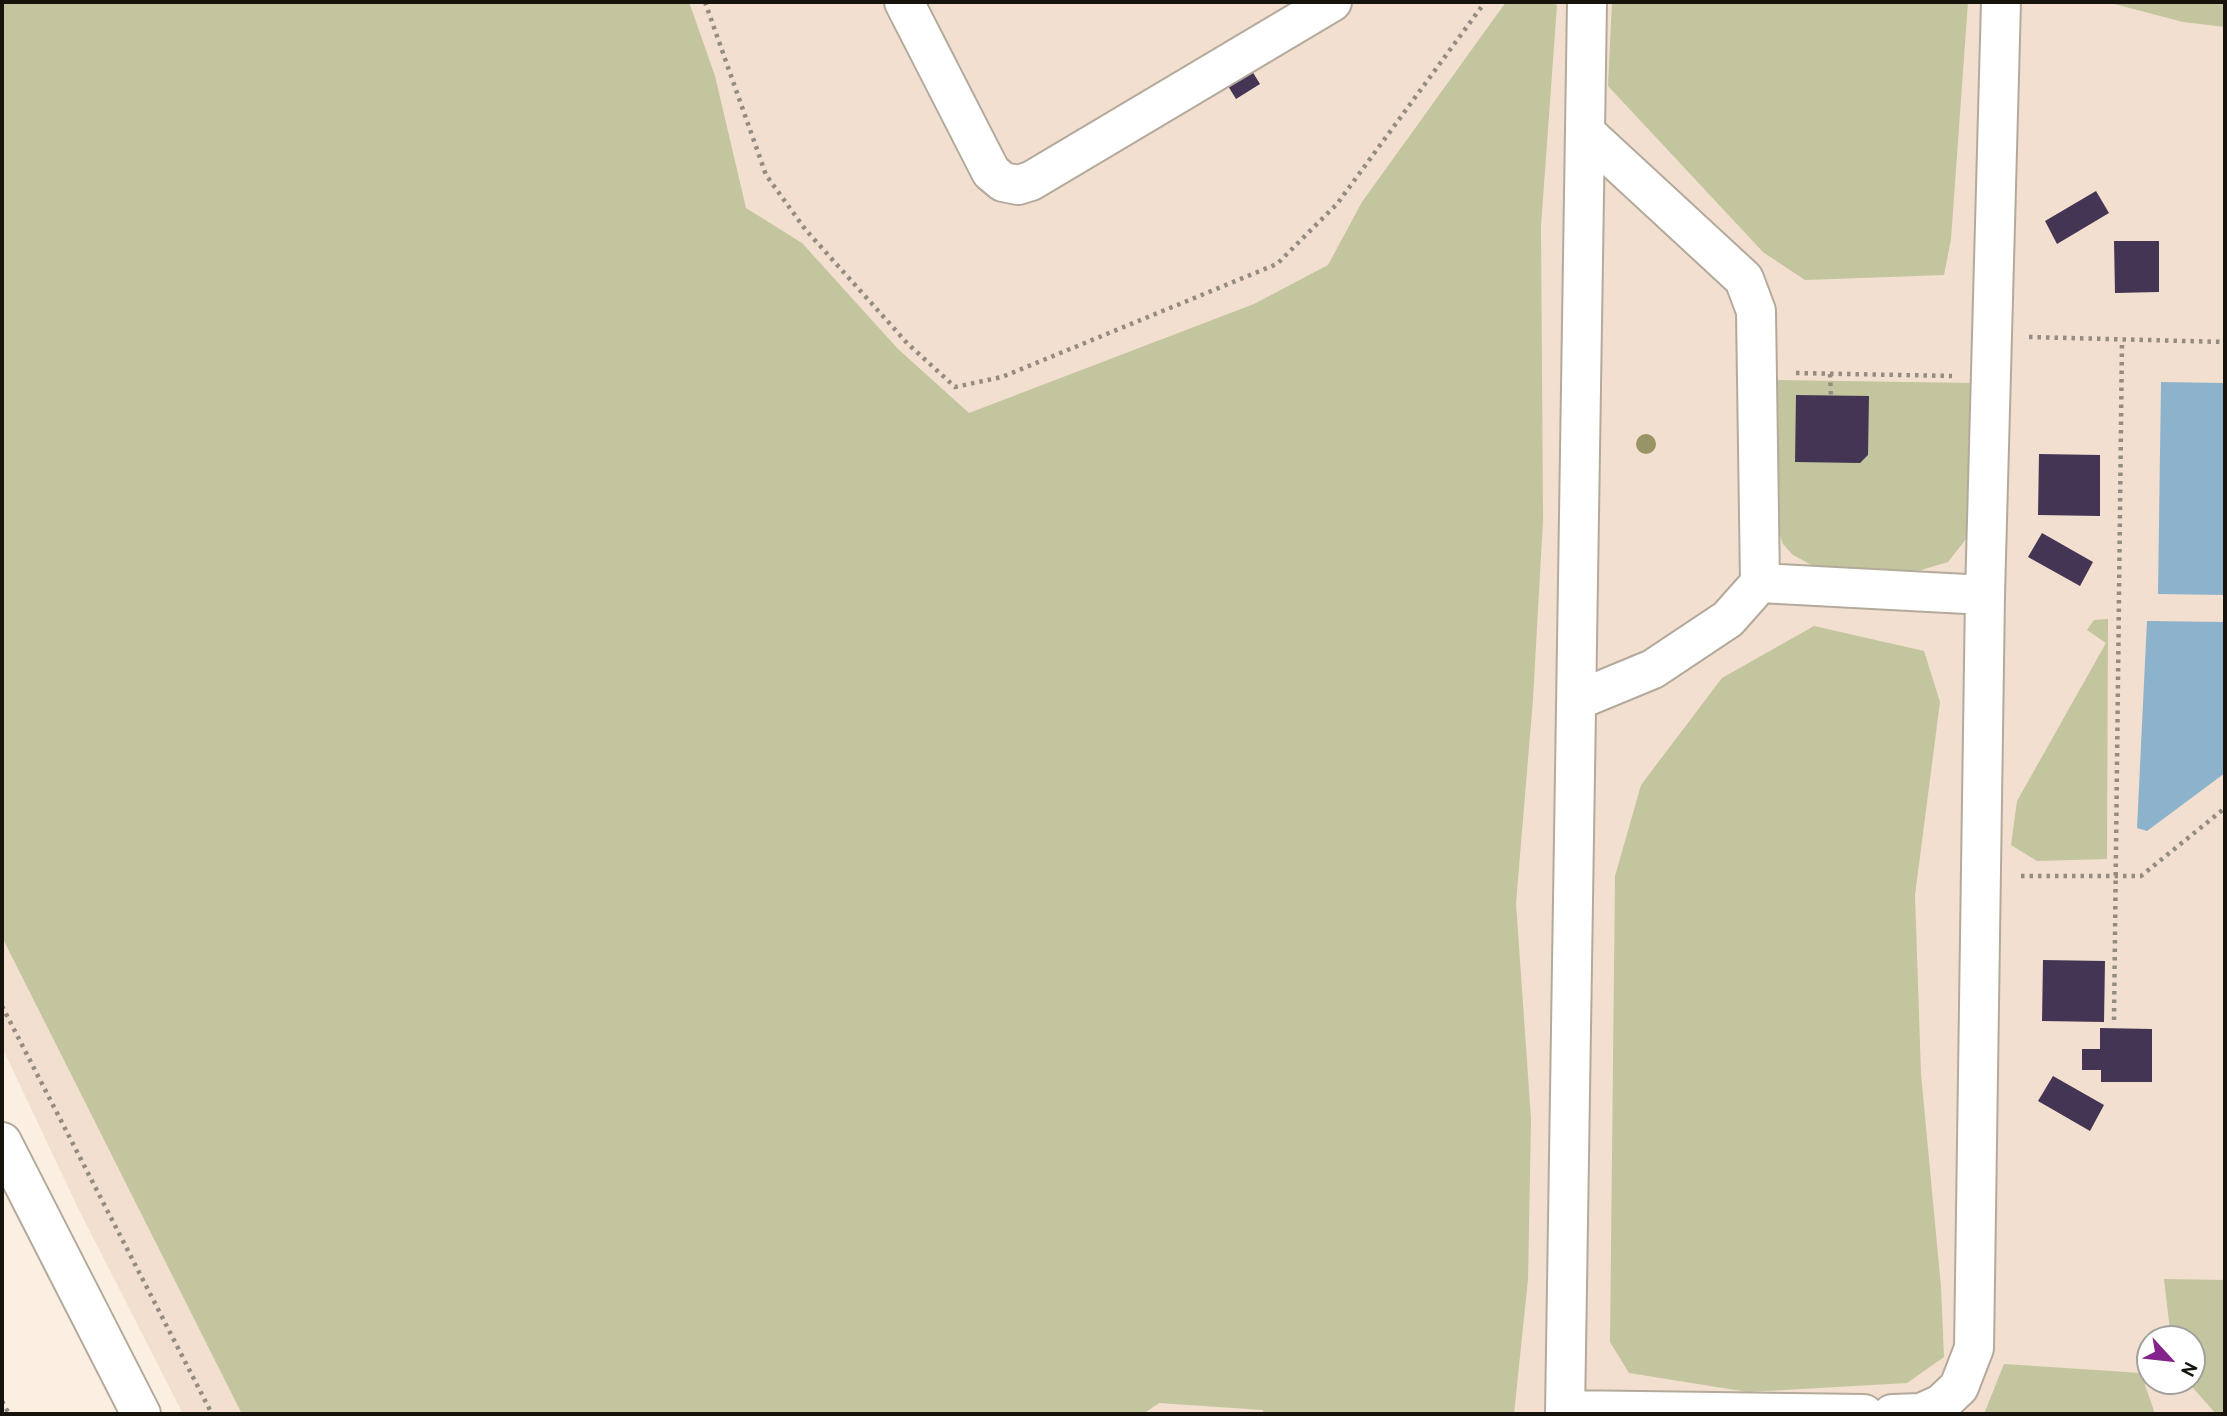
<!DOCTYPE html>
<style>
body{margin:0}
#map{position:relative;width:2227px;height:1416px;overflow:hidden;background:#faefe0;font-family:Overpass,sans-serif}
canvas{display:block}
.frame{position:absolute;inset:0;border:4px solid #16130d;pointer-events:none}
.north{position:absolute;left:2136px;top:1325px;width:70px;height:70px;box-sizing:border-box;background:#fff;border:2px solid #a2a19e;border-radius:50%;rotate:117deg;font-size:19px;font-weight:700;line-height:28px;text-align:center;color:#16130d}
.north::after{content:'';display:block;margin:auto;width:24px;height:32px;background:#85238d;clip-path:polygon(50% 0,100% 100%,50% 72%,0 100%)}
</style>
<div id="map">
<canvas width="2227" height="1416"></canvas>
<div class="frame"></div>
<div class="north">N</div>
</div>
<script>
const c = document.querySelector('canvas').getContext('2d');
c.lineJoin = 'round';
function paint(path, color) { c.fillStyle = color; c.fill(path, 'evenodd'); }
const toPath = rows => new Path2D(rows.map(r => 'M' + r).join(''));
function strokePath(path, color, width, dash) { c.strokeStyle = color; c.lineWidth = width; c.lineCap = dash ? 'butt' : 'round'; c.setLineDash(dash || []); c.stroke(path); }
const industrial = toPath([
 [2,2,2225,2,2225,1414,183,1414,78,1208,2,1047],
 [2150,1339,2192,1339,2192,1381,2150,1381]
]);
const green = toPath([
 [2,2,689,2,715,76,746,208,802,243,898,349,969,413,1254,304,1328,265,1362,202,1506,2,1551,2,1557,5,1541,226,1543,520,1533,699,1516,903,1531,1119,1528,1279,1514,1414,1263,1414,1263,1410,1159,1403,1143,1414,242,1414,2,937],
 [1612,2,1968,2,1951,239,1944,275,1805,280,1763,252,1608,86],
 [2107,2,2225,2,2225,27,2183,22],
 [1777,380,1974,383,1972,523,1966,539,1948,562,1921,570,1821,570,1793,555,1783,544,1777,526],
 [2108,619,2107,859,2037,861,2011,845,2017,801,2106,643,2087,630,2094,620],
 [1814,626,1924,651,1940,702,1915,895,1921,1074,1941,1287,1944,1357,1907,1383,1748,1392,1629,1373,1610,1342,1615,876,1641,785,1722,678],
 [2164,1279,2225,1280,2225,1414,2216,1414,2187,1381,2192,1381,2192,1339,2171,1339],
 [2004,1364,2141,1373,2155,1414,1984,1414]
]);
const water = toPath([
 [2161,382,2225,383,2225,595,2158,594],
 [2147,621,2225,622,2225,773,2147,831,2137,828]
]);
const building = toPath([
 [1249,66,1260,84,1236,99,1225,81],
 [2096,191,2109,213,2057,244,2045,221],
 [2114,241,2159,241,2159,292,2115,293],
 [1796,395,1869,396,1868,455,1860,463,1795,462],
 [2039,454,2100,455,2100,516,2038,515],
 [2042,533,2093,562,2080,586,2028,557],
 [2043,960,2105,961,2104,1022,2042,1021],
 [2100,1028,2152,1029,2152,1082,2101,1082,2101,1070,2082,1070,2082,1049,2100,1049],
 [2053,1076,2104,1105,2090,1131,2038,1101]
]);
const path = toPath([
 [705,2,766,175,805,229,907,343,955,387,1002,377,1277,264,1337,204,1485,2],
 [2029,337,2225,342],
 [1796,373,1952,376],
 [1830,374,1831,396],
 [2021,876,2141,876,2225,808],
 [2,1006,212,1414],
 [2114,1020,2122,340],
 [2,1401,9,1414]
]);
const minor = toPath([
 [904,2,991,172,1003,182,1018,185,1031,181,1332,2],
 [1760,583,1985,595],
 [1578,700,1653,669,1728,619,1760,583,1756,311,1744,279,1586,133],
 [2,1142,141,1414],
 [1565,1410,1864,1414],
 [1565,1414,1587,2],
 [1892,1414,1921,1413,1941,1404,1959,1387,1974,1348,1985,595,2001,2]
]);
const trees = [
 [1646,444]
];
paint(industrial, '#f2dfcf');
paint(green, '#c2c59d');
paint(water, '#8db3cc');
paint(building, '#453554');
strokePath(minor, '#b4aa9c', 42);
strokePath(path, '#948c81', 4.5, [3.5, 5]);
strokePath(minor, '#fff', 38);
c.fillStyle = '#989465';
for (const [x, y] of trees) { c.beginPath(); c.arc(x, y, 10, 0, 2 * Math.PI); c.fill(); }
</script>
